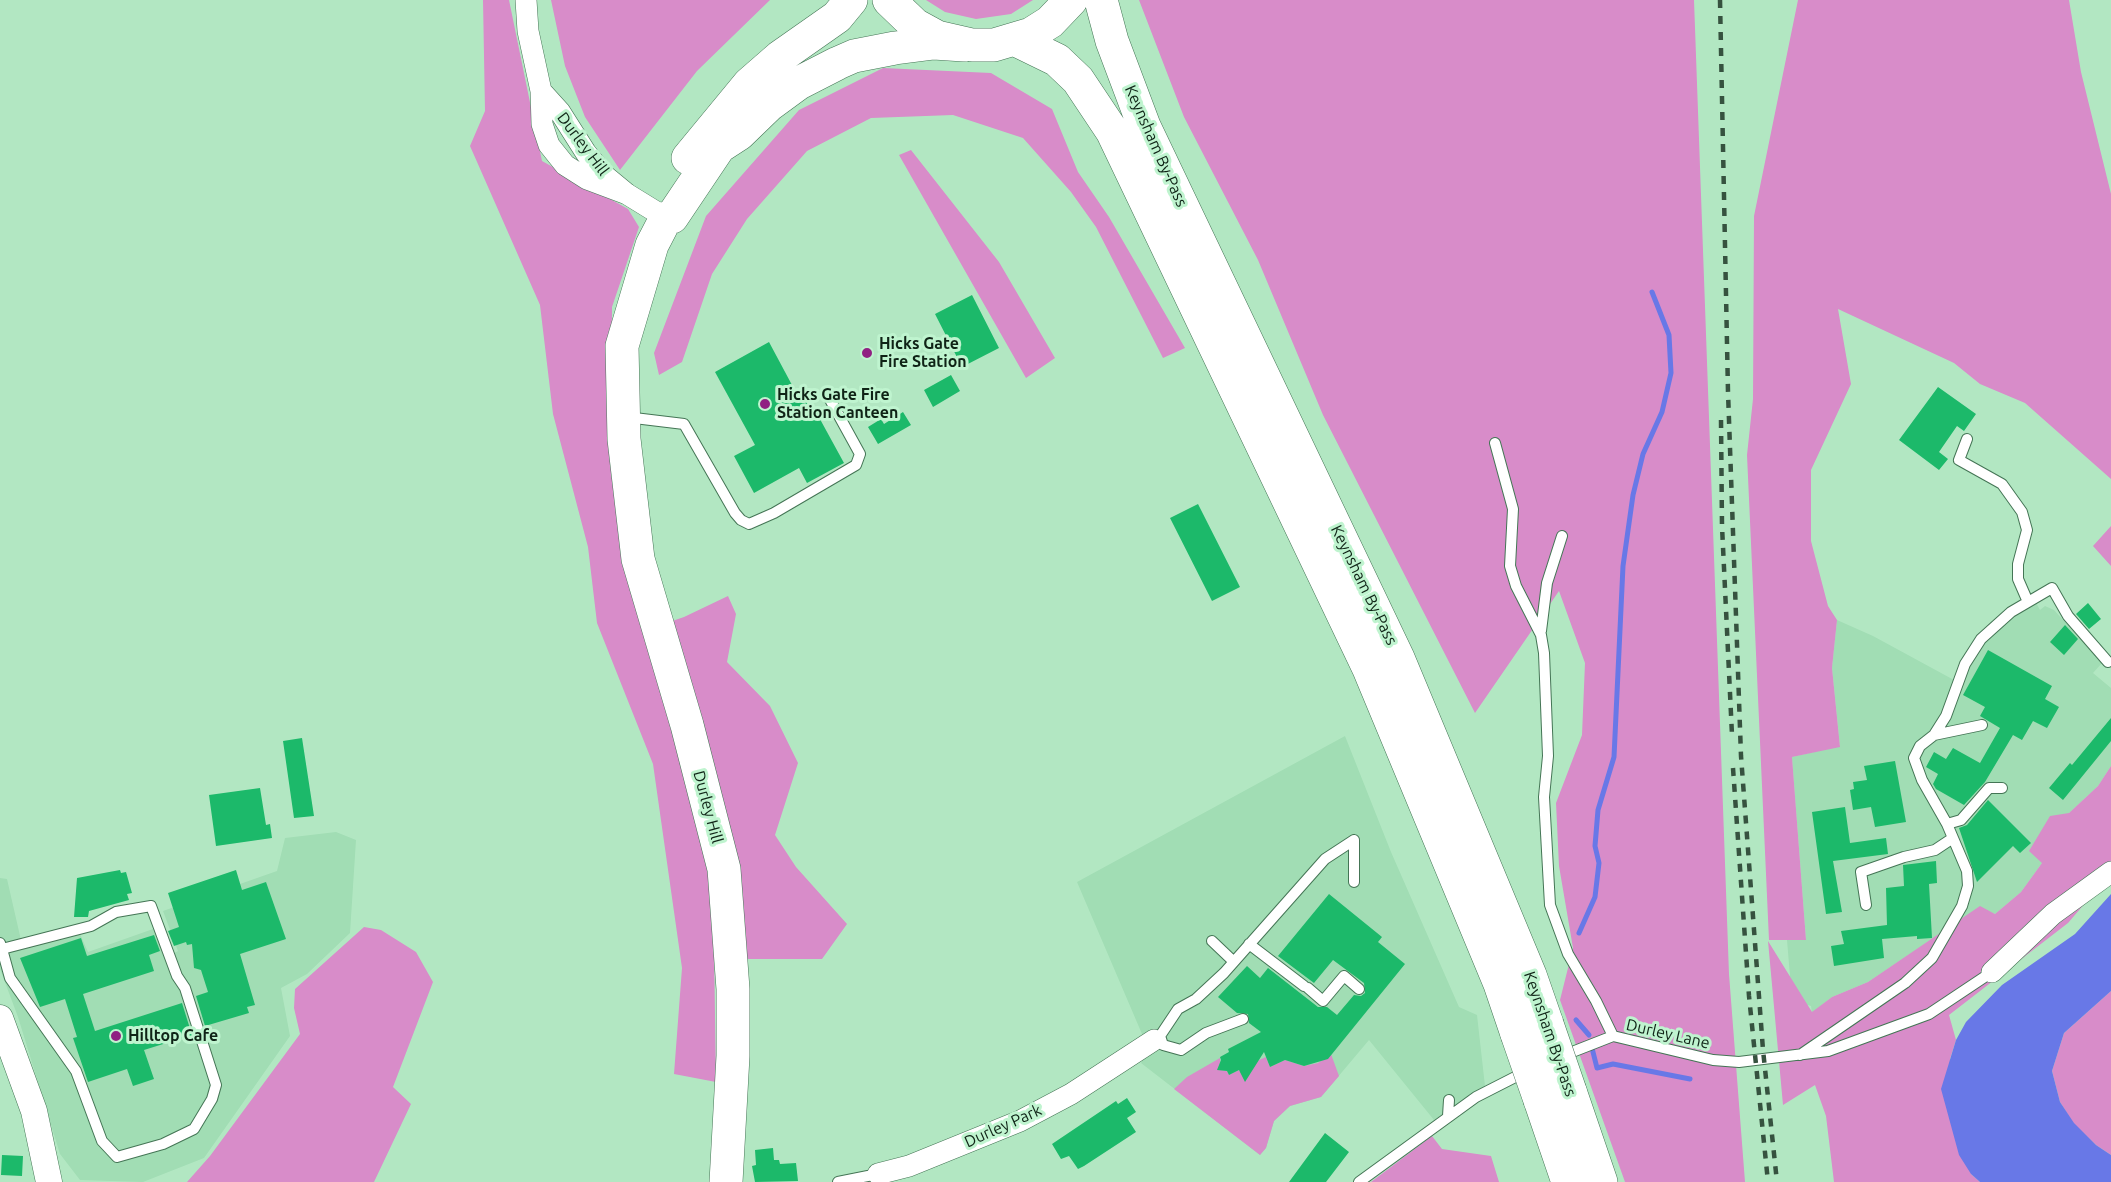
<!DOCTYPE html>
<style>
body{margin:0}
canvas{display:block;background:#b2e7c2}
</style>
<canvas width="2111" height="1182"></canvas>
<script>
const c = document.querySelector('canvas').getContext('2d');
c.lineJoin = 'round';
function paint(path, color) { c.fillStyle = color; c.fill(path, 'evenodd'); }
const toPath = rows => new Path2D(rows.map(r => 'M' + r).join(''));
function strokePath(path, color, width, dash) { c.strokeStyle = color; c.lineWidth = width; c.lineCap = dash ? 'butt' : 'round'; c.setLineDash(dash || []); c.stroke(path); }
function label(font, color, halo, rows, align = 'center') {
  c.font = font + ' Ubuntu,sans-serif'; c.lineWidth = 6; c.setLineDash([]); c.textBaseline = 'middle'; c.strokeStyle = halo; c.fillStyle = color; for (const [text, x, y, turn = 0] of rows) {
    c.save(); c.translate(x, y); c.rotate((+turn || 0) * Math.PI / 180); c.textAlign = isNaN(turn) ? turn : align; if (halo) c.strokeText(text, 0, 0); c.fillText(text, 0, 0); c.restore();
  }
}
const built = toPath([
 [2030,592,2040,610,2045,606,2054,610,2102,663,2093,673,2111,688,2111,766,2098,786,2069,813,2042,863,2021,892,1995,914,1980,907,1868,982,1832,997,1812,1013,1811,1006,1792,1000,1787,940,1806,939,1792,757,1840,746,1832,668,1837,620,1873,636,1954,680,1991,622],
 [1345,736,1391,852,1459,1007,1477,1015,1485,1086,1434,1120,1369,1040,1321,1097,1290,1106,1274,1121,1266,1148,1260,1155,1141,1063,1154,1040,1142,1034,1077,882],
 [336,832,356,840,350,933,307,974,281,988,290,1036,204,1158,143,1182,80,1180,60,1154,18,1017,0,969,0,878,7,879,23,949,80,934,88,952,153,929,166,958,178,951,163,911,277,871,285,838]
]);
const green = toPath([
 [483,0,509,0,542,161,628,209,639,227,612,307,611,474,643,631,684,617,728,596,736,614,727,662,770,706,798,763,775,835,796,867,847,924,822,959,734,959,714,949,716,1082,674,1074,682,968,653,764,597,623,588,547,553,414,540,305,470,146,485,111],
 [551,0,770,0,697,71,620,170,585,117,565,66],
 [926,0,1033,0,1011,14,976,19,945,12],
 [1139,0,1694,0,1729,974,1745,1182,1625,1182,1560,1000,1573,948,1559,866,1556,803,1582,735,1585,663,1559,591,1475,713,1323,415,1258,260,1184,117],
 [1798,0,2069,0,2081,72,2111,194,2111,479,2025,403,1980,384,1954,363,1838,309,1851,384,1811,470,1811,541,1828,606,1837,620,1832,668,1840,747,1792,757,1806,940,1769,940,1747,455,1753,399,1754,216],
 [883,68,991,73,1052,109,1078,172,1109,217,1185,348,1163,358,1096,227,1071,192,1023,138,953,115,871,118,807,151,747,219,712,274,682,362,659,375,654,353,706,216,799,110],
 [911,150,999,262,1055,358,1026,378,899,155],
 [2111,526,2111,566,2093,546],
 [2111,766,2111,873,2068,923,1949,1015,1956,1040,1950,1059,1971,1174,1980,1182,1834,1182,1826,1116,1815,1085,1783,1105,1768,941,1812,1012,1832,997,1868,982,1980,906,1995,914,2021,892,2042,863,2029,851,2050,816,2069,813,2098,786],
 [364,927,381,930,416,952,433,982,393,1087,411,1104,374,1182,187,1182,210,1156,300,1034,294,1008,295,989],
 [2111,991,2111,1155,2096,1145,2074,1124,2060,1102,2052,1071,2064,1033],
 [1331,1054,1339,1076,1321,1097,1290,1106,1274,1121,1266,1148,1260,1155,1174,1089,1187,1077,1220,1058,1221,1070,1227,1071,1229,1075,1239,1070,1245,1077,1251,1073,1248,1065,1266,1057,1270,1067,1285,1060,1304,1066,1318,1063],
 [1432,1136,1442,1149,1491,1156,1499,1182,1371,1182]
]);
const water = toPath([
 [2111,894,2111,991,2064,1033,2052,1071,2060,1102,2074,1123,2096,1145,2111,1155,2111,1182,1980,1182,1971,1174,1959,1155,1941,1089,1956,1040,1966,1022,2002,985,2075,934]
]);
const stream = toPath([
 [1579,933,1595,897,1599,863,1595,846,1598,810,1614,757,1623,566,1633,495,1643,454,1662,412,1671,373,1669,335,1652,292],
 [1576,1020,1589,1035],
 [1592,1048,1597,1068,1613,1064,1690,1079]
]);
const building = toPath([
 [972,295,999,348,962,367,935,314],
 [769,342,800,400,804,398,812,412,815,410,844,463,807,483,799,468,754,493,734,456,755,445,715,372],
 [951,375,960,391,933,407,924,390],
 [1938,387,1976,414,1964,431,1957,426,1939,452,1948,459,1939,470,1899,440],
 [903,412,911,425,878,444,868,427,881,419,884,424],
 [1198,504,1240,587,1212,601,1170,518],
 [2088,603,2101,619,2089,629,2076,614],
 [2065,625,2078,639,2064,655,2050,642],
 [1988,650,2052,686,2045,699,2059,707,2047,728,2033,721,2022,740,2013,735,1985,782,1964,805,1936,789,1933,784,1938,774,1926,767,1934,752,1946,759,1953,748,1980,763,2000,728,1980,716,1985,707,1963,695],
 [2111,718,2111,741,2063,800,2049,788,2070,763,2072,765],
 [302,738,314,816,294,818,283,741],
 [1895,761,1906,822,1875,827,1871,807,1853,810,1850,790,1854,789,1853,782,1867,780,1864,766],
 [260,788,266,825,270,824,272,838,216,846,209,795],
 [1988,800,2031,843,2020,853,2013,846,1977,882,1959,828,1967,825],
 [1845,807,1850,843,1886,838,1888,854,1833,861,1842,912,1826,914,1812,812],
 [1936,861,1937,883,1929,884,1932,938,1917,939,1917,936,1882,939,1884,958,1834,966,1831,946,1844,944,1841,931,1887,925,1886,888,1904,886,1903,865],
 [120,870,121,873,126,872,132,893,127,894,129,900,89,911,88,917,74,917,77,878],
 [236,870,242,890,266,882,286,939,240,954,255,1005,247,1007,249,1013,205,1026,196,996,208,992,201,970,194,968,192,944,187,945,186,942,174,946,168,931,179,927,168,893],
 [1329,894,1382,937,1378,942,1405,964,1328,1059,1304,1066,1285,1060,1270,1067,1264,1052,1245,1082,1239,1070,1229,1075,1227,1071,1217,1070,1221,1060,1220,1057,1229,1052,1228,1049,1261,1032,1249,1023,1248,1014,1237,1013,1218,997,1247,966,1260,978,1268,968,1318,1007,1327,1007,1337,1015,1354,995,1361,996,1365,993,1364,983,1333,960,1314,983,1278,956],
 [154,935,160,951,149,955,154,971,83,994,95,1031,182,1003,192,1035,144,1050,154,1079,133,1086,127,1069,88,1082,73,1038,77,1037,65,999,40,1007,20,958,81,938,87,956],
 [1127,1098,1136,1112,1127,1118,1136,1132,1084,1166,1078,1169,1069,1156,1061,1159,1052,1144,1116,1101,1118,1104],
 [1325,1133,1349,1152,1326,1182,1289,1182],
 [773,1148,774,1160,779,1160,780,1164,796,1163,798,1181,755,1182,752,1166,756,1165,755,1150],
 [2,1155,23,1156,22,1176,1,1175]
]);
const service = toPath([
 [626,417,684,424,735,513,741,520,749,524,774,513,856,465,860,454,827,394],
 [1967,439,1959,460,2002,484,2022,512,2027,530,2018,564,2018,579,2028,602],
 [1495,443,1513,509,1510,566,1516,586,1541,635,1544,653,1548,756,1544,797,1550,905,1568,954,1596,1001,1613,1036],
 [1541,631,1547,583,1562,536],
 [1934,735,1982,725],
 [1947,824,1961,820,1989,788,2002,788],
 [1354,840,1354,882],
 [1866,905,1861,872,1904,857,1935,850,1953,838],
 [1212,941,1233,961],
 [0,943,2,949,10,978,76,1071,102,1141,117,1157,163,1144,194,1129,212,1099,216,1085,185,988,177,976,151,906,116,912,91,926,2,949],
 [1249,944,1304,986],
 [1308,988,1323,1001,1344,976,1359,989],
 [1160,1036,1163,1045,1181,1050,1206,1033,1243,1019],
 [1154,1040,1160,1036,1178,1009,1196,999,1224,973,1325,859,1354,840],
 [1800,1055,1905,983,1932,958,1962,906,1968,886,1967,871,1947,824,1922,780,1914,758,1920,746,1934,735,1946,716,1965,664,1981,639,2011,612,2052,588,2068,616,2108,662],
 [1562,1056,1613,1036,1713,1060,1739,1062,1828,1051,1929,1014,1992,972],
 [1448,1116,1449,1100],
 [838,1182,878,1174],
 [1359,1182,1476,1097,1525,1072]
]);
const minor = toPath([
 [526,0,528,31,541,91,542,124,549,145,565,165,587,179,627,194],
 [541,91,560,112,586,153,604,175,627,194,666,218],
 [1992,972,2053,914,2111,872],
 [878,1174,909,1166,1020,1121,1071,1094,1154,1040]
]);
const tertiary = toPath([
 [0,1018,34,1111,49,1182]
]);
const primary = toPath([
 [688,158,749,84,780,57,837,17,851,0],
 [726,1182,733,1056,733,989,724,869,687,725,638,559,624,439,622,346,652,245,666,218,672,217,719,147,739,134,769,105,799,83,838,63,854,56,895,48,934,43,964,45]
]);
const trunk = toPath([
 [889,0,915,25,937,37,972,45,994,45,1031,34,1050,22,1071,0],
 [1101,0,1112,41,1144,126,1398,658,1530,975,1547,1024],
 [1016,40,1057,60,1078,80,1112,131,1369,669,1500,984,1517,1034],
 [1570,1091,1601,1182],
 [1540,1100,1568,1182]
]);
const rail = toPath([
 [1720,0,1728,392,1741,756,1763,1050,1777,1182],
 [1721,420,1722,526,1732,735],
 [1733,768,1749,996,1768,1182]
]);
const trunkBridge = toPath([
 [1547,1024,1570,1091],
 [1517,1034,1540,1100]
]);
const markers = [
 [867,353,6,"#902182"],
 [765,404,6,"#902182"],
 [116,1036,6,"#902182"]
];
const streetNames = [
 ["Durley Hill",583,144,53],
 ["Keynsham By-Pass",1156,146,66],
 ["Keynsham By-Pass",1364,585,64],
 ["Durley Hill",708,807,75],
 ["Keynsham By-Pass",1550,1034,71],
 ["Durley Lane",1668,1034,13],
 ["Durley Park",1003,1126,-24]
];
const poiNames = [
 ["Hicks Gate",879,344],
 ["Fire Station",879,362],
 ["Hicks Gate Fire",777,395],
 ["Station Canteen",777,413],
 ["Hilltop Cafe",128,1036]
];
paint(built, '#a1ddb4');
paint(green, '#d88cc9');
paint(water, '#6878e7');
strokePath(stream, '#6878e7', 5);
paint(building, '#1cb96a');
strokePath(service, '#447555', 12);
strokePath(minor, '#447555', 22);
strokePath(tertiary, '#447555', 27);
strokePath(primary, '#447555', 34);
strokePath(trunk, '#447555', 34);
strokePath(service, '#fff', 10);
strokePath(minor, '#fff', 21);
strokePath(tertiary, '#fff', 26);
strokePath(primary, '#fff', 33);
strokePath(trunk, '#fff', 33);
strokePath(rail, '#36523f', 4.5, [8, 8]);
strokePath(trunkBridge, '#447555', 34, []);
strokePath(trunkBridge, '#fff', 33);
for (const [x, y, r, color] of markers) { const dot = new Path2D(); dot.arc(x, y, r, 0, 2 * Math.PI); c.fillStyle = color; c.fill(dot); strokePath(dot, '#bff4cf', 2); }
label('16px', '#0f2316', '#bff4cf', streetNames);
label('bold 16px', '#0f2316', '#bff4cf', poiNames, 'left');
</script>
